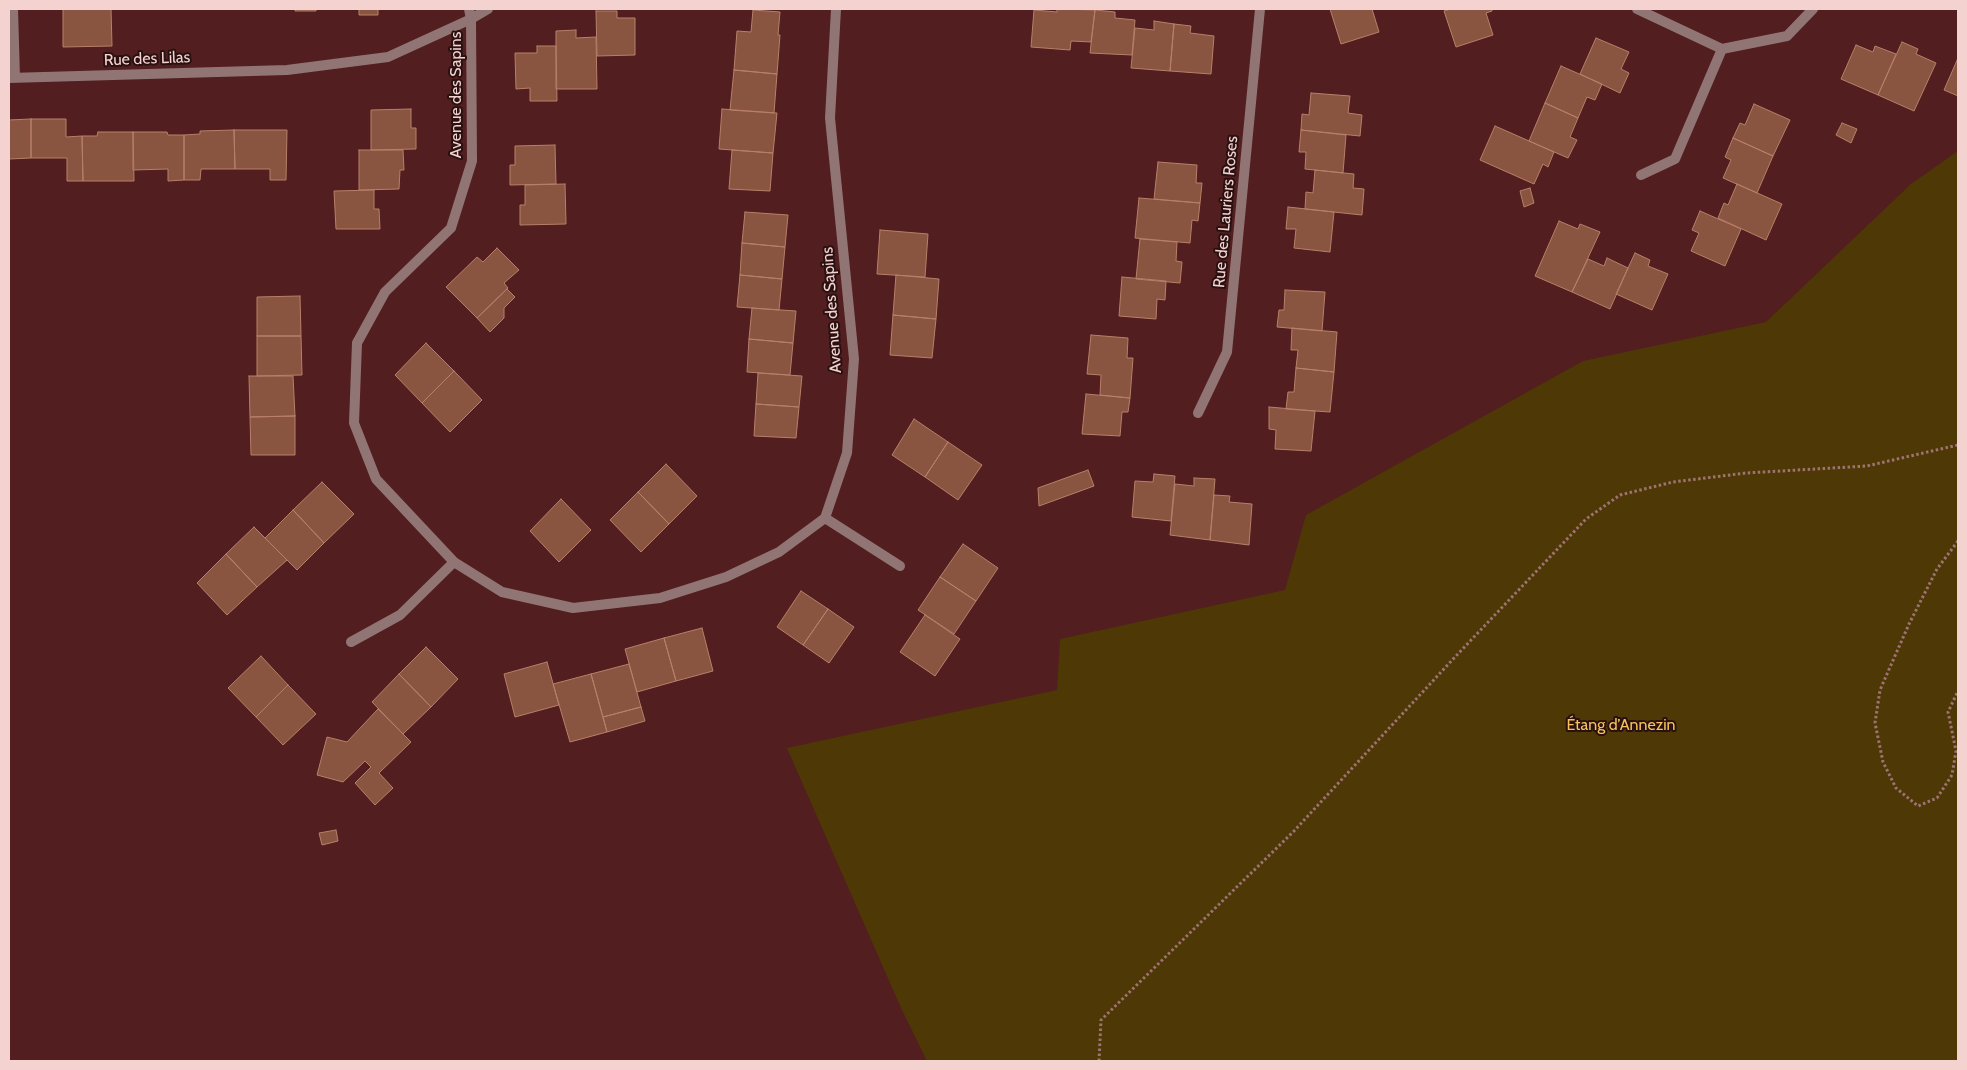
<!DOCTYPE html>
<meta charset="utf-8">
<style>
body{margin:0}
#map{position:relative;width:1967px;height:1070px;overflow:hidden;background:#521e1f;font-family:Cabin,sans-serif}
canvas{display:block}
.frame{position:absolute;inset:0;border:10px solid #f4d2d0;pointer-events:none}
</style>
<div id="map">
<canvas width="1967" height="1070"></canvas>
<div class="frame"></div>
</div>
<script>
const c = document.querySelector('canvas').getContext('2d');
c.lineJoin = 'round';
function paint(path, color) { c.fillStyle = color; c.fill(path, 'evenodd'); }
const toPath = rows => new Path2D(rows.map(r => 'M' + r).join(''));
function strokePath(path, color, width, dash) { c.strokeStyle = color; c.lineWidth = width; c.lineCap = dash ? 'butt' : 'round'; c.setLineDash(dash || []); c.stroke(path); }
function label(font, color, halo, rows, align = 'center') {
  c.font = font + ' Cabin,sans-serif'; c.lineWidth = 4; c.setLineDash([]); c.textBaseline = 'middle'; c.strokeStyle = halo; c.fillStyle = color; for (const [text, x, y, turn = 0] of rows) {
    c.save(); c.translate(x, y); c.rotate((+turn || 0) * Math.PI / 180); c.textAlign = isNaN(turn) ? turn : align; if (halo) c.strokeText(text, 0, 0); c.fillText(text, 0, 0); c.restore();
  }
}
const green = toPath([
 [1958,151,1958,1061,927,1061,901,1008,787,748,1057,690,1060,639,1285,590,1306,515,1583,361,1766,322,1911,184]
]);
const building = toPath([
 [63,9,111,9,112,46,63,47,63,9],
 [295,9,316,9,316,11,295,11,295,9],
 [359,9,378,9,378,15,359,15,359,9],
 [1057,9,1095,10,1091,42,1071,41,1070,50,1031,47,1034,10,1057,12,1057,9],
 [1330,9,1372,9,1379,32,1341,44,1330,9],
 [1451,9,1492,9,1492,11,1486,13,1493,35,1456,47,1444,11,1451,9],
 [753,10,780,12,778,35,780,35,777,74,734,70,737,31,751,32,753,10],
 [1095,10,1115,12,1115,18,1135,20,1132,55,1090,53,1095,10],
 [596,11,617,11,617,18,635,18,635,55,597,56,596,11],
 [1154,21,1174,24,1170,71,1131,68,1135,28,1154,30,1154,21],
 [1174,24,1191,26,1190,33,1214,36,1211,74,1170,71,1174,24],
 [576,30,576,38,596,37,597,89,556,89,556,31,576,30],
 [1596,38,1629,52,1621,69,1629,73,1620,93,1580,74,1596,38],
 [1902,42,1918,49,1916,54,1936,63,1914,111,1878,95,1902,42],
 [1856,45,1873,52,1875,46,1896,54,1878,95,1841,79,1856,45],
 [537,46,556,46,557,101,530,101,530,88,516,89,515,53,537,53,537,46],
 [1958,58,1958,96,1944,90,1958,58],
 [1561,66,1602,84,1595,100,1587,97,1578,118,1545,103,1561,66],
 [734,70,777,74,774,113,730,110,734,70],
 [1311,93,1350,96,1348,113,1362,115,1360,136,1301,130,1302,114,1309,115,1311,93],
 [1545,103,1578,118,1570,137,1577,140,1568,158,1529,141,1545,103],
 [1754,104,1790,120,1773,156,1733,138,1740,123,1745,125,1754,104],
 [411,109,411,128,416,128,416,149,371,150,371,110,411,109],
 [722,109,777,113,773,153,719,149,722,109],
 [31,119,66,119,66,137,82,136,83,181,67,181,67,158,31,158,31,119],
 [31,119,31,158,9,159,9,120,31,119],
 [1842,123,1857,129,1851,143,1836,135,1842,123],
 [1495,126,1554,152,1548,167,1543,164,1534,184,1480,160,1495,126],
 [234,130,287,130,286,180,270,180,270,169,235,169,234,130],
 [234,130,235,169,201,169,200,180,184,180,184,135,200,134,200,131,234,130],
 [1301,130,1346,135,1343,173,1305,169,1306,152,1299,152,1301,130],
 [98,132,133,132,134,181,83,181,82,136,97,136,98,132],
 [133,132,167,132,168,135,184,135,184,180,168,181,168,169,133,170,133,132],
 [1733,138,1773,156,1757,193,1723,178,1731,160,1725,157,1733,138],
 [555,145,556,184,510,185,510,165,515,165,515,146,555,145],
 [359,150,403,150,404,170,400,170,399,189,359,190,359,150],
 [732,150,773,153,770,191,729,189,732,150],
 [1158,162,1197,165,1196,183,1202,183,1200,203,1154,199,1158,162],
 [1315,170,1354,174,1353,188,1364,189,1362,215,1305,209,1306,192,1313,193,1315,170],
 [565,184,566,224,520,225,520,205,525,205,525,185,565,184],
 [1737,184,1782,204,1766,240,1718,218,1724,203,1728,205,1737,184],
 [1530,188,1534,203,1524,207,1520,191,1530,188],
 [374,190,374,209,379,209,380,229,336,229,334,191,374,190],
 [1139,198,1200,203,1198,221,1192,220,1190,243,1135,238,1139,198],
 [1288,207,1334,212,1330,252,1294,248,1296,229,1286,229,1288,207],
 [1700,211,1741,229,1725,266,1691,251,1699,233,1692,230,1700,211],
 [745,212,788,215,785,247,742,243,745,212],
 [1559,221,1578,229,1580,224,1600,232,1572,292,1535,276,1559,221],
 [880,230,928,234,925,277,877,274,880,230],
 [1140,239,1177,242,1176,261,1182,262,1180,283,1136,279,1140,239],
 [742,243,785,247,782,279,740,275,742,243],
 [497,248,519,270,504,283,508,288,477,318,446,287,477,257,483,262,497,248],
 [1635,253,1650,260,1648,266,1668,274,1652,310,1616,294,1635,253],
 [1607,258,1628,268,1610,309,1572,292,1588,259,1604,266,1607,258],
 [740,275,782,279,779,310,737,307,740,275],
 [896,275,939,279,936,319,893,315,896,275],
 [1122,277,1166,281,1165,300,1157,299,1156,319,1119,316,1122,277],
 [507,289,515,297,504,308,504,318,490,332,477,318,507,289],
 [1285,290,1325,292,1322,331,1277,327,1279,310,1284,310,1285,290],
 [300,296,301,336,257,336,257,297,300,296],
 [752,308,796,311,793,343,749,339,752,308],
 [893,315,936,319,932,358,890,355,893,315],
 [1292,328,1337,332,1334,372,1296,368,1298,350,1291,350,1292,328],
 [1091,335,1128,338,1127,358,1133,358,1130,398,1100,395,1101,375,1087,374,1091,335],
 [257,336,301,336,302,375,257,376,257,336],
 [749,339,793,343,790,375,747,372,749,339],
 [426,343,454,371,422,403,395,375,426,343],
 [1296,368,1334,372,1330,412,1286,409,1288,392,1294,392,1296,368],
 [454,371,482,400,450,432,422,403,454,371],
 [758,373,802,376,799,407,756,404,758,373],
 [249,376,293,376,295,416,250,417,249,376],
 [1086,394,1130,398,1128,412,1122,412,1120,436,1082,434,1086,394],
 [756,404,799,407,796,438,754,436,756,404],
 [1269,407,1315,411,1311,451,1275,449,1276,430,1269,429,1269,407],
 [295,416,295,455,251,455,250,417,295,416],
 [914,419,948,442,925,477,892,455,914,419],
 [948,442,982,465,958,500,925,477,948,442],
 [666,464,697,496,669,524,638,492,666,464],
 [1088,470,1094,486,1039,506,1038,488,1088,470],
 [1154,474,1175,476,1171,521,1132,517,1135,481,1153,482,1154,474],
 [1194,478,1215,479,1210,540,1170,535,1175,484,1194,486,1194,478],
 [322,482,354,514,324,543,293,510,322,482],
 [638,492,669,524,641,552,610,520,638,492],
 [1214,495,1230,496,1229,502,1252,504,1249,545,1210,540,1214,495],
 [561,499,591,530,559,562,530,531,561,499],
 [293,510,324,543,297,570,265,538,293,510],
 [254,527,287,560,257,587,226,554,254,527],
 [963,544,998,568,976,601,940,577,963,544],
 [226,554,257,587,227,615,197,583,226,554],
 [940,577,976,601,954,634,918,610,940,577],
 [801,591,828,609,803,645,777,627,801,591],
 [828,609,854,627,829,663,803,645,828,609],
 [925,615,960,639,935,676,900,652,925,615],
 [702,628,713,671,676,681,664,638,702,628],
 [664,638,676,681,637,692,625,649,664,638],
 [426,647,458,679,431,707,399,674,426,647],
 [261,656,288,685,256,717,228,688,261,656],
 [547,662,559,705,515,717,504,674,547,662],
 [629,664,641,707,603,717,591,674,629,664],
 [399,674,431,707,403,734,372,702,399,674],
 [591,674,607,732,570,742,553,684,591,674],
 [288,685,316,714,283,745,256,717,288,685],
 [641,707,645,721,607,732,603,717,641,707],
 [378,709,411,742,379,773,393,788,375,805,355,783,371,767,365,761,343,782,317,775,327,737,347,742,378,709],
 [336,830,338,841,322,845,319,833,336,830]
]);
const path = toPath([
 [1958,541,1937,569,1909,624,1880,690,1875,723,1883,762,1896,788,1918,806,1937,798,1952,775,1956,751,1948,712,1958,691],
 [1099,1061,1101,1020,1294,831,1455,657,1586,519,1620,495,1673,482,1746,473,1867,466,1958,445]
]);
const street = toPath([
 [13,9,15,78],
 [469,9,471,19,472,161,451,228,385,292,357,343,354,423,376,479,454,562,502,592,573,608,660,598,726,577,779,552,825,518,847,453,854,359,830,118,836,9],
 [1637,9,1722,49,1787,36,1813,9],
 [9,78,287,70,388,57,471,19,488,9],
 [1641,175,1675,159,1722,49],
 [1198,413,1227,352,1260,9],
 [825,518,900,566],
 [351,642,400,615,454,562]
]);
const streetNames = [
 ["Rue des Lilas",147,59,-2],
 ["Avenue des Sapins",456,95,-90],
 ["Rue des Lauriers Roses",1226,212,-85],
 ["Avenue des Sapins",832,310,-94]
];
const parkNames = [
 ["Étang d’Annezin",1621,725]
];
paint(green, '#4e3805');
paint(building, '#895440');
strokePath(building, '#b8806a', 1);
strokePath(path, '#9f7373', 3, [2.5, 2.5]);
strokePath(street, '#917574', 10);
label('16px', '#f4d2d0', '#291111', streetNames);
label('16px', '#f6c25d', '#291111', parkNames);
</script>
